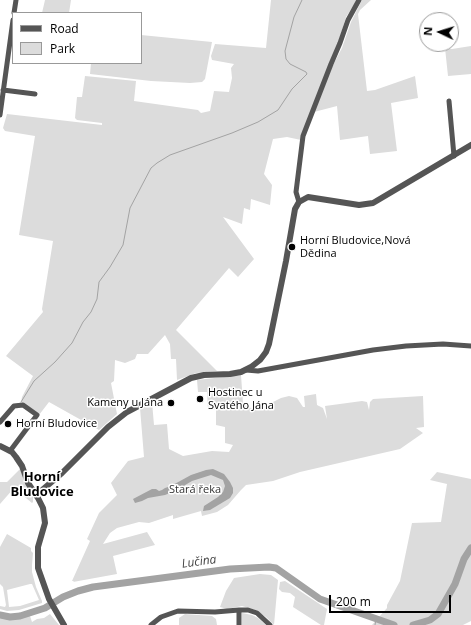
<!DOCTYPE html>
<meta charset="utf-8">
<style>
body{margin:0}
#map{position:relative;width:471px;height:625px;overflow:hidden;background:#fff;font-family:"Open Sans",sans-serif}
canvas{display:block}
.legend{position:absolute;left:12px;top:12px;width:130px;height:52px;box-sizing:border-box;background:#fff;border:1px solid #999;margin:0;padding:5px 7px;list-style:none;font-size:12px;color:#000}
.legend li{display:flex;align-items:center;gap:8px;height:20px}
.legend b{width:20px;border:1px solid #999}
.north{position:absolute;left:419px;top:12px;width:40px;height:40px;box-sizing:border-box;background:#fff;border:1px solid #999;border-radius:50%;rotate:274deg;font-size:11px;font-weight:700;line-height:16px;text-align:center;color:#000}
.north::after{content:'';display:block;margin:auto;width:14px;height:18px;background:#000;clip-path:polygon(50% 0,100% 100%,50% 72%,0 100%)}
.scale{position:absolute;left:329px;top:595px;width:122px;height:18px;box-sizing:border-box;border:2px solid #000;border-top:0;padding-left:5px;font-size:12px;line-height:14px;white-space:nowrap;color:#000;-webkit-text-stroke:3px #fff;paint-order:stroke}
</style>
<div id="map">
<canvas width="471" height="625"></canvas>
<ul class="legend">
<li><b style="height:5px;background:#555"></b>Road</li>
<li><b style="height:11px;background:#dcdcdc"></b>Park</li>
</ul>
<div class="north">N</div>
<div class="scale">200 m</div>
</div>
<script>
const c = document.querySelector('canvas').getContext('2d');
c.lineJoin = 'round';
function paint(path, color) { c.fillStyle = color; c.fill(path, 'evenodd'); }
const toPath = rows => new Path2D(rows.map(r => 'M' + r).join(''));
function strokePath(path, color, width, dash) { c.strokeStyle = color; c.lineWidth = width; c.lineCap = dash ? 'butt' : 'round'; c.setLineDash(dash || []); c.stroke(path); }
function label(font, color, halo, rows, align = 'center') {
  c.font = font + ' "Open Sans",sans-serif'; c.lineWidth = 3; c.setLineDash([]); c.textBaseline = 'middle'; c.strokeStyle = halo; c.fillStyle = color; for (const [text, x, y, turn = 0] of rows) {
    c.save(); c.translate(x, y); c.rotate((+turn || 0) * Math.PI / 180); c.textAlign = isNaN(turn) ? turn : align; if (halo) c.strokeText(text, 0, 0); c.fillText(text, 0, 0); c.restore();
  }
}
const green = toPath([
 [45,0,71,0,69,13,42,13],
 [271,0,357,0,346,17,340,37,301,140,287,137,273,139,264,174,272,185,270,205,251,199,250,210,244,208,242,224,223,217,254,259,238,277,229,268,176,330,217,371,196,373,177,380,176,359,171,359,170,344,165,335,148,354,137,354,135,359,125,363,115,360,114,381,111,383,117,414,99,430,49,402,39,415,21,402,22,397,33,376,6,356,43,312,42,309,53,241,19,235,35,136,5,131,3,128,7,114,102,125,102,123,77,120,75,118,77,97,82,97,85,76,136,81,134,101,198,110,201,113,210,111,214,91,229,92,232,78,231,68,234,64,212,60,211,56,215,44,266,48],
 [362,0,371,0,360,10,358,14,367,91,375,90,415,76,418,98,391,103,397,151,370,154,368,136,340,140,337,106,314,112,332,67,342,48,351,22],
 [141,35,212,42,205,79,202,82,190,83,151,81,90,74,91,63,141,63],
 [471,46,471,74,448,76,445,48,452,49],
 [241,375,243,403,246,406,251,408,263,407,281,398,289,396,297,398,303,407,305,407,304,396,316,394,317,405,323,408,327,419,325,406,362,401,367,402,369,410,370,402,373,399,423,396,424,427,416,428,423,433,400,449,300,472,273,481,246,485,241,490,228,505,217,512,202,516,201,511,173,519,173,515,149,523,139,522,117,528,110,533,103,544,147,532,155,545,113,556,117,574,73,582,74,581,72,581,90,541,87,539,99,513,117,495,111,483,128,461,144,457,140,408,152,402,154,425,167,424,169,449,183,456,212,451,229,452,233,445,225,443,225,427,216,425,216,409,208,410,207,392,198,392,197,380],
 [20,469,26,485,33,496,33,502,32,503,14,488,0,504,0,482,7,482],
 [437,472,471,479,471,621,463,625,372,625,387,608,387,605,400,581,412,523,441,522,447,484,430,480],
 [7,534,31,548,31,551,33,553,32,565,32,572,36,587,42,601,42,603,19,610,7,611,0,609,0,606,5,607,6,605,3,587,0,584,0,547],
 [30,584,32,584,39,600,20,606,9,607,7,590],
 [260,574,271,575,278,580,274,625,266,617,255,610,242,606,227,609,220,607,226,591,234,578],
 [285,581,327,609,324,625,321,625,293,607,295,597,290,593,282,592,279,589,280,582],
 [0,612,6,615,29,613,32,622,37,619,44,618,50,614,59,625,0,625],
 [242,613,252,615,258,618,266,625,242,625],
 [185,614,212,616,216,619,217,625,179,625,179,618]
]);
const water = toPath([
 [213,469,224,474,230,482,233,488,233,493,230,498,210,510,203,511,204,506,218,497,223,492,225,486,223,480,211,475,192,481,175,491,165,495,148,498,142,501,135,503,133,499,152,489,156,489,159,491,162,490,165,488,171,486,191,475,206,470]
]);
const stream = toPath([
 [21,402,34,381,55,362,72,343,83,322,91,312,97,299,99,282,110,267,123,245,130,208,151,168,157,163,170,155,232,133,258,122,278,110,292,89,307,74,306,72,290,64,286,59,285,51,294,17,302,0],
 [375,625,376,619]
]);
const river = toPath([
 [0,615,10,617,20,616,45,608,63,597,78,591,93,587,230,569,269,567,276,568,320,599,394,625],
 [413,625,430,620,438,614,455,584,464,559,471,548]
]);
const minor = toPath([
 [14,13,16,0],
 [3,90,35,94],
 [449,101,454,156],
 [0,115,13,20],
 [299,202,296,192,303,136,331,64,340,43,348,20,359,0],
 [246,370,258,371,373,350,406,346,443,344,471,346],
 [0,422,14,406,23,405,37,415,10,451],
 [239,610,239,625],
 [151,625,161,617,178,611,215,612,239,610,248,610,257,613,270,625]
]);
const tertiary = toPath([
 [0,446,12,452,16,457,22,466,28,483,38,498,43,508,45,523,38,547,38,568,49,599,64,625],
 [34,492,41,491,62,473,108,427,127,412,191,378,204,375,230,374,241,372,251,367,260,360,266,352,269,344,286,261,295,209,299,202,308,197,359,205,373,203,471,145]
]);
const markers = [
 [292,247,4,"#000"],
 [200,399,4,"#000"],
 [171,403,4,"#000"],
 [8,424,4,"#000"]
];
const poiNames = [
 ["Horní Bludovice,Nová",300,241],
 ["Dědina",300,254],
 ["Hostinec u",208,393],
 ["Svatého Jána",208,406],
 ["Kameny u Jána",163,403,"right"],
 ["Horní Bludovice",16,424]
];
const parkNames = [
 ["Stará řeka",195,490]
];
const waterNames = [
 ["Lučina",199,562,-8]
];
const quarterNames = [
 ["Horní",42,477],
 ["Bludovice",42,492]
];
paint(green, '#dcdcdc');
paint(water, '#a3a3a3');
strokePath(stream, '#a3a3a3', 1);
strokePath(river, '#a3a3a3', 7);
strokePath(minor, '#555', 5);
strokePath(tertiary, '#555', 6);
for (const [x, y, r, color] of markers) { const dot = new Path2D(); dot.arc(x, y, r, 0, 2 * Math.PI); c.fillStyle = color; c.fill(dot); strokePath(dot, '#fff', 1.5); }
label('11px', '#000', '#fff', poiNames, 'left');
label('11px', '#333', '#fff', parkNames);
label('italic 12px', '#444', '#fff', waterNames);
label('bold 13px', '#000', '#fff', quarterNames);
</script>
